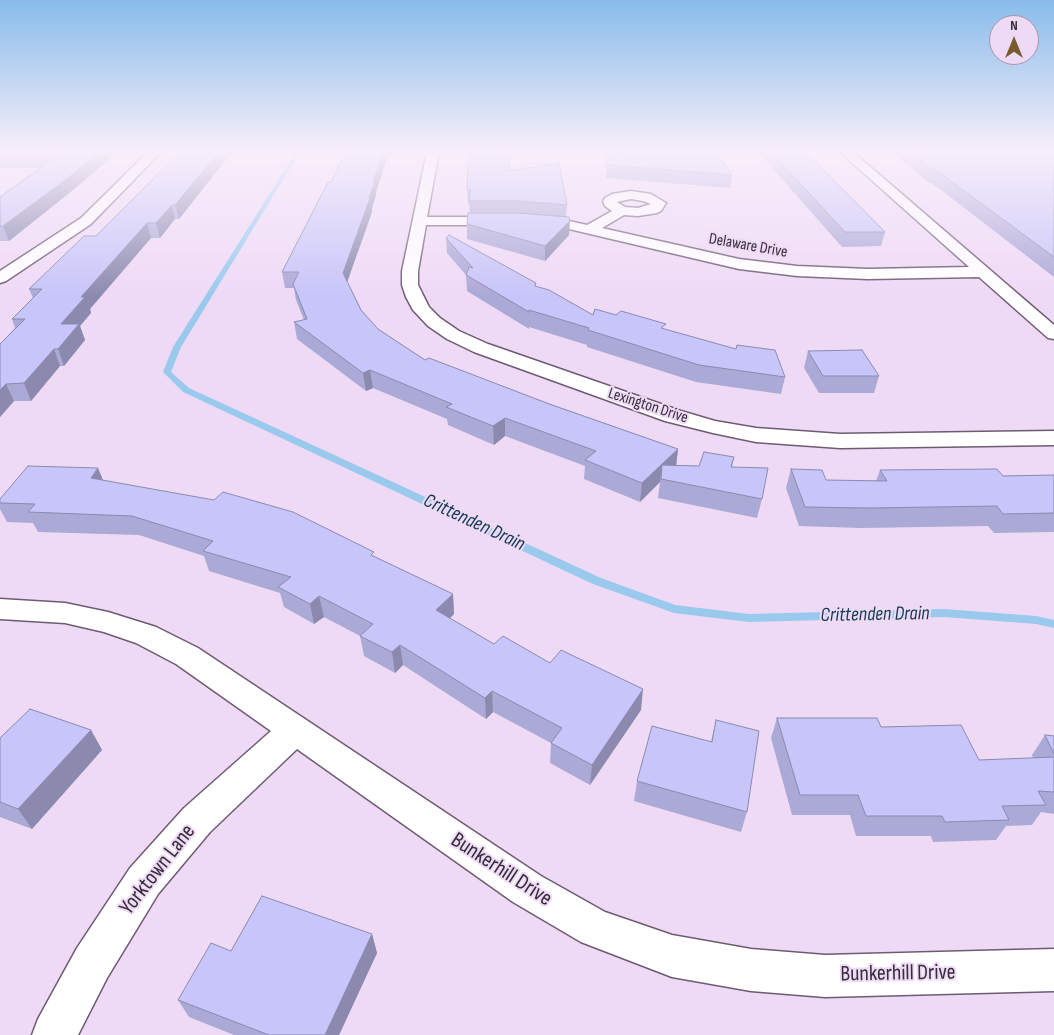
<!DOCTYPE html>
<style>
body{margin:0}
#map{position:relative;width:1054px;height:1035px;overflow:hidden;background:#efdaf6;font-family:"Sofia Sans Condensed",sans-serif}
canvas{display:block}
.north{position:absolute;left:989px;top:15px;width:50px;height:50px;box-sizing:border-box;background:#efdaf6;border:1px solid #a595aa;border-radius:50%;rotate:0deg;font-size:14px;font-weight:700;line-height:20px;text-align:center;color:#352d38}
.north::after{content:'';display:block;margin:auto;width:18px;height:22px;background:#795b30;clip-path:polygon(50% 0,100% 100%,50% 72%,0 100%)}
</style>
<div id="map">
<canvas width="1054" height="1035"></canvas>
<div class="north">N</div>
</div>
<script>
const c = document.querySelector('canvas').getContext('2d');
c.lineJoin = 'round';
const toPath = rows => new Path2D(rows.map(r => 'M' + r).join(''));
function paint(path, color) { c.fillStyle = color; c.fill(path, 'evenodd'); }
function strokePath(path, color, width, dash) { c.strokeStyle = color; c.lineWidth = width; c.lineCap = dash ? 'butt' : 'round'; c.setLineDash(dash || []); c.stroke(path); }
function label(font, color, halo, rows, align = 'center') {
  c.font = font + ' "Sofia Sans Condensed",sans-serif'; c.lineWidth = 4; c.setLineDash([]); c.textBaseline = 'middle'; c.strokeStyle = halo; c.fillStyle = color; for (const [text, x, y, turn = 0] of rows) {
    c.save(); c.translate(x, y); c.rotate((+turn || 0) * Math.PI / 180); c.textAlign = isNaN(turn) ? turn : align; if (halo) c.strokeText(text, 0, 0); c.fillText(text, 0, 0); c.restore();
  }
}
const stream = toPath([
 [296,152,300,152,181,347,171,372,189,388,601,578,675,605,749,614,944,609,1036,616,1054,620,1054,628,1036,624,944,617,749,622,674,613,593,584,183,392,163,372,173,347,296,152]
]);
const minor = toPath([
 [148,152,161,152,91,224,6,281,0,283,0,271,81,218,148,152],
 [427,152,439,152,427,217,518,217,569,221,587,225,612,211,605,206,603,201,605,198,612,194,631,191,651,194,666,203,661,211,657,213,638,216,624,215,602,228,739,259,797,266,868,269,969,267,840,152,853,152,1054,325,1054,339,1048,338,979,277,868,279,797,276,739,269,569,229,518,225,426,225,418,271,418,285,429,307,440,318,459,331,488,344,681,411,715,421,756,428,840,434,1054,431,1054,445,840,448,756,442,713,433,665,421,474,352,447,339,428,326,413,310,406,297,402,285,402,271,427,152],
 [631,199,643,201,651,204,638,208,625,207,617,202,631,199],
 [0,599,65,603,108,612,156,627,198,648,541,876,605,912,672,935,751,949,825,955,1054,949,1054,991,825,997,751,991,672,977,581,942,513,902,297,749,210,832,158,894,107,978,78,1035,32,1035,38,1019,77,948,130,868,184,808,271,731,176,664,136,643,104,632,65,623,0,619,0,599]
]);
const wall = toPath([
 [0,152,118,152,68,194,9,241,0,241,0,197,40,168,0,168],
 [179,152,232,152,179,219,175,219,160,238,151,238,90,309,91,313,80,326,85,340,64,366,60,366,31,401,14,401,0,417,0,344,15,328,12,319,33,298,29,289,96,236,171,162,170,160],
 [346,152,389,152,376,192,376,195,372,208,372,212,347,282,361,310,378,329,425,360,678,449,676,465,699,466,734,457,732,467,762,499,757,518,658,498,660,482,640,502,584,479,585,466,505,436,494,445,448,425,447,419,373,388,366,391,297,339,294,322,304,320,296,300,294,288,285,288,282,272,331,182],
 [610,152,716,152,732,175,730,188,606,178,607,156,616,154],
 [758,152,806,152,885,232,881,246,842,247],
 [893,152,1054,152,1054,277,932,183,929,183],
 [509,171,567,205,566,216,569,235,545,261,467,239,467,224,470,213,469,204,468,204,467,190],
 [446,238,536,286,593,315,665,329,785,377,781,394,696,382,587,347,587,345,529,327,529,329,467,291,466,275,447,253],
 [808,351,879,376,874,393,819,393,804,368],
 [791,469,826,480,876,481,880,470,1003,476,1054,475,1054,532,994,533,988,526,861,528,799,526,786,488],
 [103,480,375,557,453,594,454,614,450,618,494,644,550,663,641,710,590,785,550,763,551,743,493,712,486,719,403,665,395,673,364,656,360,636,324,617,314,624,284,607,280,593,209,571,204,556,139,535,38,532,33,523,7,522,0,509,0,499],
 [777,718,881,727,979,760,1033,758,1032,755,1045,735,1054,736,1054,814,1041,812,1032,825,1006,826,996,840,933,842,931,836,856,836,850,815,792,815,771,738],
 [716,720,747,812,741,832,634,801,637,781,711,742],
 [91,730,102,750,32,829,0,817,0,738],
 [372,934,377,953,339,1035,234,1035,189,1017,178,1000,231,951]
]);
const shadedWall = toPath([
 [100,152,118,152,68,194,9,241,3,226],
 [219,152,232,152,179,219,175,205],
 [384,152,389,152,376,192,376,195,372,208,372,212,345,288,343,273],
 [172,205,175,219,160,238,156,223],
 [570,221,569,235,545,261,545,246],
 [147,223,151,238,90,309,91,313,80,326,85,340,64,366,58,349,61,324,81,297],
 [54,349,60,366,31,401,24,383],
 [370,370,373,388,366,391,363,373],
 [6,384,14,401,0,417,0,390],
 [505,418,505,436,494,445,493,426],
 [678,449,676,467,662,465,660,482,640,502,642,483],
 [98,468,106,487,91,478],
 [453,594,454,614,438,630,436,610],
 [319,596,324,617,314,624,310,604],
 [400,645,403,665,395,673,392,652],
 [643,689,641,710,590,785,592,765],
 [492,691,493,712,486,719,485,698],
 [91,730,102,750,32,829,18,809],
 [372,934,377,953,339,1035,325,1035]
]);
const building = toPath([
 [0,152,100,152,64,181,3,226,0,226,0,197,57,156,0,156,0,152],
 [179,152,219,152,175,205,172,205,156,223,147,223,81,297,85,297,61,324,79,324,58,349,54,349,24,383,6,384,0,390,0,344,25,319,12,319,42,289,29,289,84,236,96,236,172,160,170,160,179,152],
 [346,152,384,152,373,182,375,182,369,198,370,198,343,273,361,310,378,329,425,360,429,358,552,405,678,449,642,483,585,460,596,451,505,418,493,426,446,407,452,404,370,370,363,373,294,322,307,319,293,284,299,272,282,272,328,182,331,182,346,152],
 [469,152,509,152,509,171,559,163,567,205,518,201,469,201,471,190,467,190,468,165,469,152],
 [630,152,716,152,732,175,607,165,607,156,630,152],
 [771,152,806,152,885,232,845,232,771,152],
 [910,152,1051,152,1054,154,1054,257,936,170,933,170,910,152],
 [468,213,518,213,569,217,570,221,545,246,467,224,468,213],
 [449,235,536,283,535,286,549,290,593,315,595,309,616,315,621,311,666,324,661,328,736,349,737,345,775,350,785,377,699,365,588,330,589,328,529,310,529,312,466,275,469,267,473,268,446,238,449,235],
 [862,350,879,376,823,376,808,351,862,350],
 [704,452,734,457,731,467,768,468,762,499,661,479,662,465,699,466,704,452],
 [28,466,98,468,91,478,214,500,223,492,293,512,374,552,371,555,453,594,436,610,494,644,503,636,550,663,561,650,643,689,592,765,551,743,562,728,492,691,485,698,400,645,392,652,360,636,373,624,319,596,310,604,278,587,291,577,203,551,213,541,132,516,28,512,35,504,0,503,0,499,28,466],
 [791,469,822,470,826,480,887,481,880,470,997,469,1003,476,1054,475,1054,513,1003,514,997,506,868,508,805,507,791,469],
 [30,709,91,730,18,809,0,802,0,738,30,709],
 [777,718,877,718,881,727,961,725,979,760,1054,757,1054,792,1038,791,1046,805,1002,806,1009,820,945,822,942,816,866,816,858,795,800,795,777,718],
 [716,720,759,731,747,812,637,781,652,726,712,742,716,720],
 [1045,735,1054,736,1054,754,1045,735],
 [262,896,372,934,325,1035,269,1035,178,1000,211,943,231,951,262,896]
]);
const farStreetnames = [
 ["Delaware Drive",748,246,10],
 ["Lexington Drive",648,406,18]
];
const waterNames = [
 ["Crittenden Drain",474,523,25],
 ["Crittenden Drain",875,615,-1]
];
const nearStreetnames = [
 ["Yorktown Lane",158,870,-52],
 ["Bunkerhill Drive",501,870,33],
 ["Bunkerhill Drive",898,974,-1]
];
paint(stream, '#99c9ed');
strokePath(minor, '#6d5b72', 3);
paint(minor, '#fff');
paint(wall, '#aba9d6');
paint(shadedWall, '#8b8aae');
paint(building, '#c7c5f9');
strokePath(building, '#8b8aae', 1);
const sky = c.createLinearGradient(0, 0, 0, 297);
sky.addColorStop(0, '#88bcea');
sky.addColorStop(0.51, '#f8eefb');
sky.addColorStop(1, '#f8eefb00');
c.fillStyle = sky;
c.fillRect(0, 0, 1054, 297);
label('16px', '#352d38', '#efdaf6', farStreetnames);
label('italic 20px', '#133a52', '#efdaf6', waterNames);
label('22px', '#352d38', '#efdaf6', nearStreetnames);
</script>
